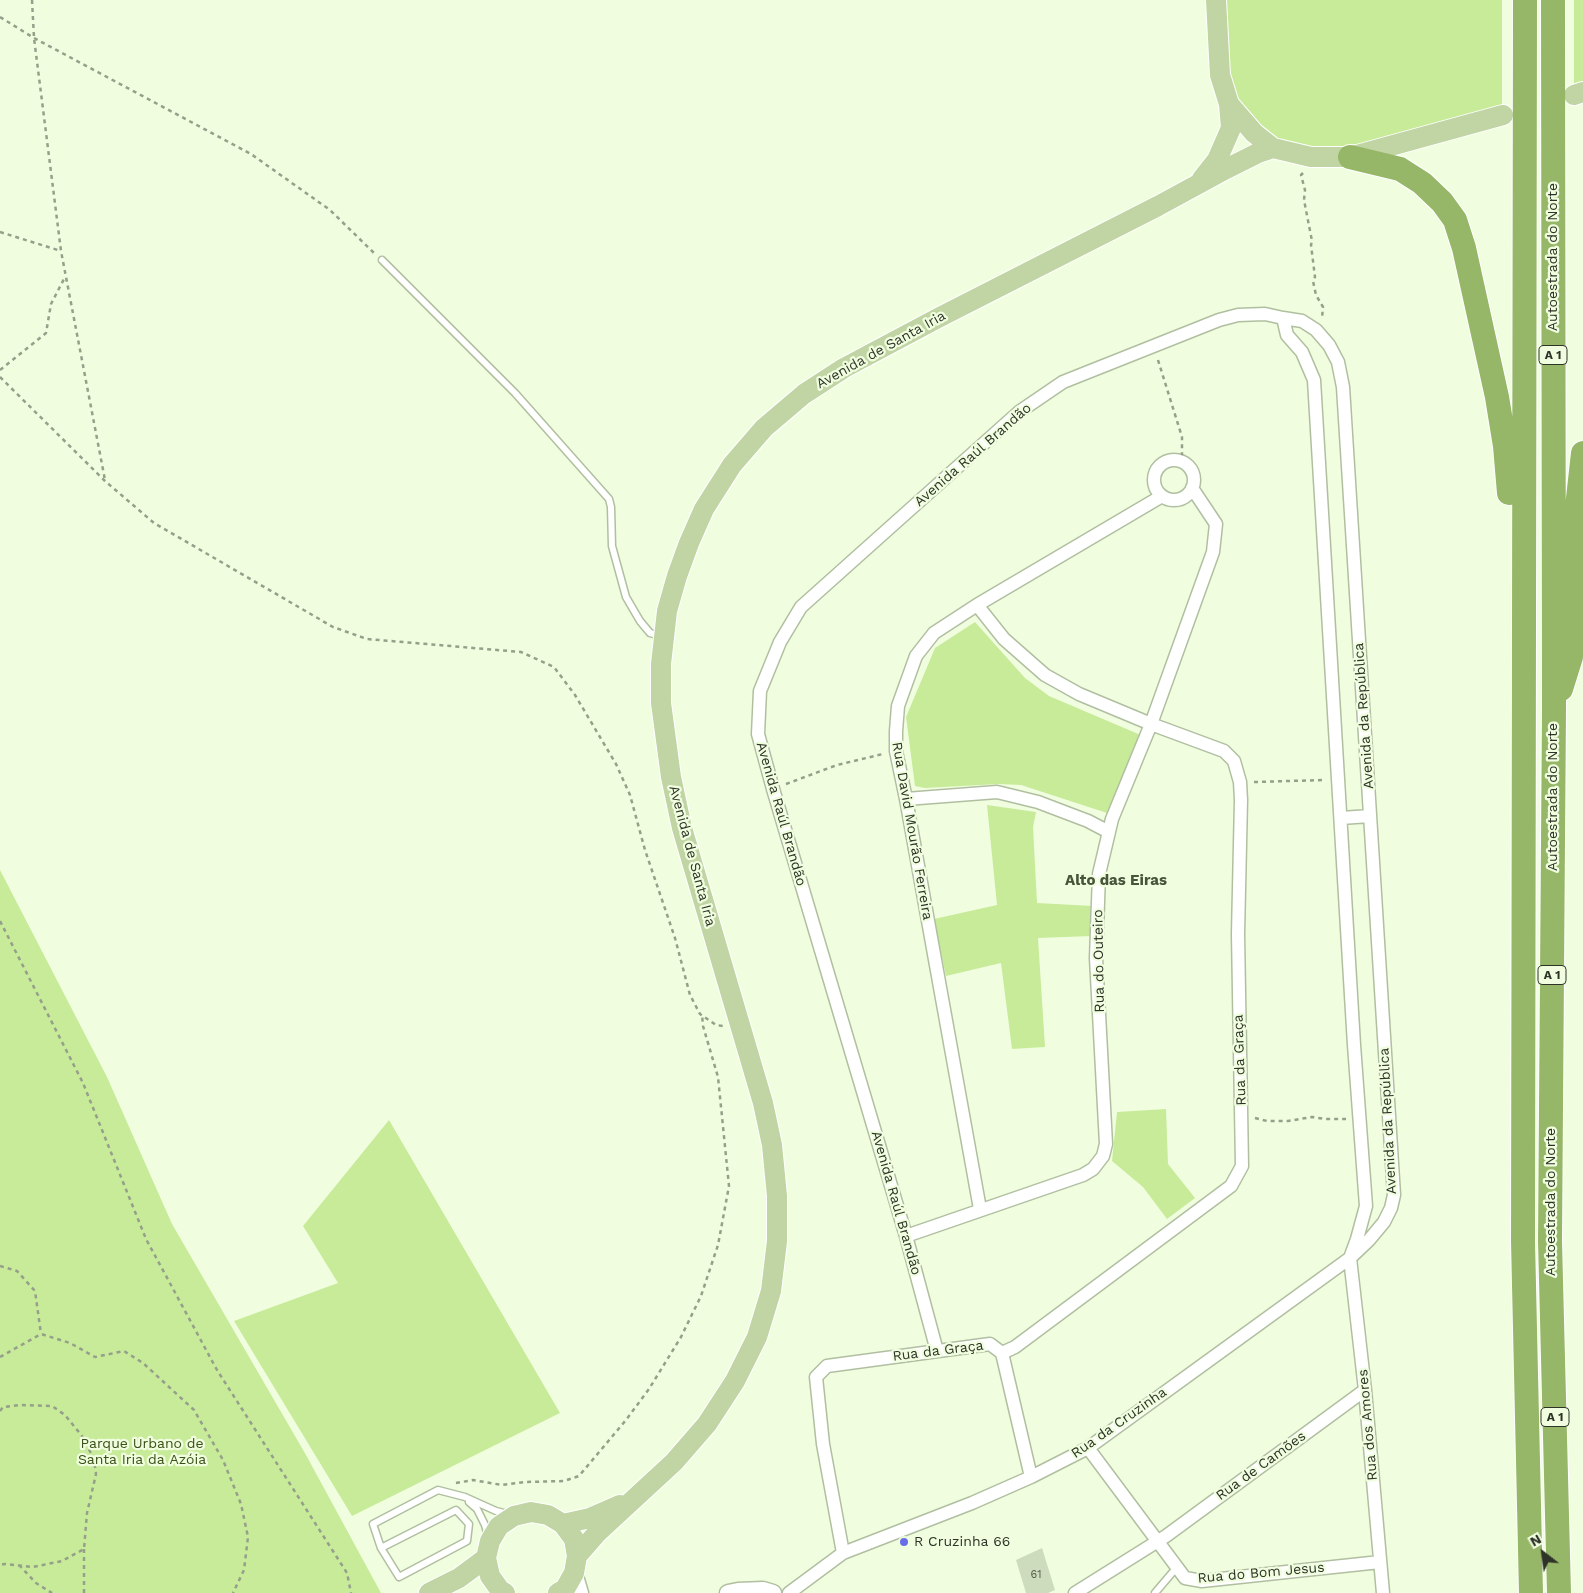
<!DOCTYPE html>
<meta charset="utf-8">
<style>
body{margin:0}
#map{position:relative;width:1583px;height:1593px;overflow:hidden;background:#f0fedf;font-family:"Work Sans",sans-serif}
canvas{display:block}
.north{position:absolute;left:1518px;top:1528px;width:50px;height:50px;-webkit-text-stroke:4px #f0fedf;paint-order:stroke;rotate:330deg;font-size:14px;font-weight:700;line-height:20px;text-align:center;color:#2d3327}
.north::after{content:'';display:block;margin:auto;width:18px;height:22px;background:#2d3327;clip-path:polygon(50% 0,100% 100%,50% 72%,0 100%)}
</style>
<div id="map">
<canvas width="1583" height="1593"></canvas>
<div class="north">N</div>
</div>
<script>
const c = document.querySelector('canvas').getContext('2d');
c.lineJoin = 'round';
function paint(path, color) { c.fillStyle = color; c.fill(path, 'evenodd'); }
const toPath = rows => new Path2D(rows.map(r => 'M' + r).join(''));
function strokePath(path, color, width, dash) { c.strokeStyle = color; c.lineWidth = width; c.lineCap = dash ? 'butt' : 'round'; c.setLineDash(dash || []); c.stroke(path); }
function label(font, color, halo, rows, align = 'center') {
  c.font = font + ' "Work Sans",sans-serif'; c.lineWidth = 4.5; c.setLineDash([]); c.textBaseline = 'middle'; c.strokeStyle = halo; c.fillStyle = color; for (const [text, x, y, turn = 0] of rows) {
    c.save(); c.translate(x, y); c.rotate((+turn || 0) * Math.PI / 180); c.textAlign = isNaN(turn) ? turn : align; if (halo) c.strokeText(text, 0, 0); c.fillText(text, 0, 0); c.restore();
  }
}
const green = toPath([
 [1223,0,1502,0,1502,107,1348,148,1312,150,1280,140,1254,120,1236,96,1226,61],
 [1574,0,1583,0,1583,81,1574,84],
 [975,622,1025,678,1049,696,1143,736,1107,813,1021,785,999,784,925,788,915,786,906,717,935,648],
 [987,805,1036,812,1033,827,1037,903,1093,906,1092,936,1038,938,1045,1047,1012,1049,1001,963,946,976,934,919,997,905],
 [0,870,107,1077,172,1224,306,1455,381,1593,0,1593],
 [1166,1109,1168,1164,1195,1198,1167,1219,1143,1187,1112,1161,1117,1112],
 [389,1120,560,1413,352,1516,234,1321,338,1283,303,1226]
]);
const building = toPath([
 [1042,1548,1055,1590,1048,1593,1026,1593,1016,1560]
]);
const path = toPath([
 [32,0,34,38,61,251,105,480],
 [0,17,34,38,251,154,330,210,375,254],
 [1303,173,1301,175,1305,190,1304,200,1312,241,1311,245,1315,277,1313,281,1316,295,1323,307,1322,318],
 [0,232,61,251],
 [1158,360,1182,437,1182,462],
 [0,370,46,333,51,304,65,277],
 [0,377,105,481,154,523,333,627,367,639,521,652,554,667,575,695,616,764,630,795,645,850,675,938,690,995,700,1014,716,1025,723,1026],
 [1254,782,1324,780],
 [786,784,837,765,883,754],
 [0,921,83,1083,146,1239,217,1370,347,1573,351,1593],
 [1255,1118,1267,1121,1288,1121,1312,1117,1325,1119,1346,1119],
 [0,1266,17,1271,35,1291,41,1334],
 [0,1357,41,1334,70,1343,95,1357,124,1351,143,1363,194,1410,223,1460,241,1504,248,1537,244,1570,233,1593],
 [0,1411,3,1407,21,1405,52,1406,65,1415,82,1436,94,1459,96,1474,87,1513,84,1549,62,1561,33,1567,5,1564,0,1565],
 [456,1483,473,1480,502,1485,525,1482,564,1481,579,1476,626,1420,649,1389,681,1337,701,1296,718,1245,729,1186,718,1077,703,1026,702,1014],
 [84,1549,84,1593],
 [19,1565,36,1583,52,1593]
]);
const service = toPath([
 [382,260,515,393,609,499,611,507,612,546,626,597,640,621,650,633,661,636],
 [469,1502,477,1509,485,1525,488,1536],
 [381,1548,456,1510,469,1524,467,1541,399,1577,381,1548,373,1524,438,1490,465,1497,496,1511,508,1514],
 [1155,1593,1177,1567]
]);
const minor = toPath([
 [1283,318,1287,335,1302,352,1314,380,1354,1045,1366,1206,1357,1239,1350,1258,1365,1390,1383,1593],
 '1154 480a20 20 0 1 1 40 0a20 20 0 1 1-40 0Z',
 [906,799,997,792,1038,802,1088,821,1109,832],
 [1341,818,1370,816],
 [980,1209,906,799,896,751,896,731,898,706,916,656,934,633,977,605,1162,496],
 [906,1236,1083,1175,1093,1169,1103,1156,1106,1144,1096,958,1099,874,1112,819,1151,724,1213,552,1216,524,1192,488],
 [1002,1353,1031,1477],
 [1088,1448,1185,1578,1202,1581,1380,1562],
 [843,1553,823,1444,816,1377,827,1366,990,1344,1002,1353,1015,1347,1231,1186,1242,1166,1238,934,1241,800,1240,782,1234,761,1224,751,1151,724,1079,694,1045,675,1004,639,977,605],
 [789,1593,843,1553,972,1503,1031,1477,1088,1448,1350,1258,1369,1240,1384,1222,1391,1208,1394,1195,1343,387,1338,362,1329,345,1316,330,1302,321,1283,318,1265,314,1238,315,1219,320,1063,382,1019,412,801,607,780,642,760,691,758,734,773,789,906,1236,937,1351],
 [1075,1593,1166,1536,1365,1390]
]);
const tertiary = toPath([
 [574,1573,580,1593],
 [728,1593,738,1591,763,1590,773,1593]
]);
const primary = toPath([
 [1216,0,1220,75,1229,104,1254,133,1273,148,1311,157,1350,157,1503,115],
 [1574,95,1583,92],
 [1202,179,1217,160,1231,128,1229,104],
 [563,1524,590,1518,620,1505],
 [577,1556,597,1533,674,1462,707,1424,735,1381,757,1337,771,1291,777,1241,777,1196,772,1145,763,1103,682,828,671,777,661,703,661,664,667,611,677,576,689,543,704,509,732,465,764,428,804,394,844,368,938,318,1158,206,1226,169,1258,153,1273,148],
 [429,1593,459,1578,486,1558],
 [505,1593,500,1590,490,1576,486,1558,490,1541,499,1526,514,1516,531,1512,548,1515,563,1524,574,1539,577,1556,574,1573,565,1589,558,1593]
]);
const motorway = toPath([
 [1525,0,1523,1241,1531,1593],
 [1553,0,1554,709,1550,1241,1559,1593],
 [1350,157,1400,169,1422,183,1442,202,1455,220,1464,248,1497,397,1505,446,1509,493],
 [1561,689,1571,657,1572,552,1583,453]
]);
const markers = [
 [904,1542,5,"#686ee7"]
];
const numberNames = [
 ["61",1036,1575]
];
const shields = [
 [1553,355,28],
 [1552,975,28],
 [1555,1417,28]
];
const shieldNames = [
 ["A 1",1553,355],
 ["A 1",1552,975],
 ["A 1",1555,1417]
];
const streetNames = [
 ["Autoestrada do Norte",1553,257,-90],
 ["Avenida de Santa Iria",881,350,-29],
 ["Avenida Raúl Brandão",973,455,-41],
 ["Avenida da República",1364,716,-94],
 ["Autoestrada do Norte",1553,797,-90],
 ["Avenida Raúl Brandão",781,814,74],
 ["Rua David Mourão Ferreira",912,831,80],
 ["Avenida de Santa Iria",692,856,75],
 ["Rua do Outeiro",1099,961,-91],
 ["Rua da Graça",1240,1060,-92],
 ["Avenida da República",1388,1121,-93],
 ["Autoestrada do Norte",1551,1202,-90],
 ["Avenida Raúl Brandão",896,1203,74],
 ["Rua da Graça",938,1351,-7],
 ["Rua da Cruzinha",1119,1423,-35],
 ["Rua dos Amores",1368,1425,-95],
 ["Rua de Camões",1261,1466,-36],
 ["Rua do Bom Jesus",1261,1573,-5]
];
const parkNames = [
 ["Parque Urbano de",142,1444],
 ["Santa Iria da Azóia",142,1460]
];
const poiNames = [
 ["R Cruzinha 66",914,1542]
];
const neighbourhoodNames = [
 ["Alto das Eiras",1116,881]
];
paint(green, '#c8eb9a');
paint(building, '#cedcbe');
strokePath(service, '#b1bfa1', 9);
strokePath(minor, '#b1bfa1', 15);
strokePath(tertiary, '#b1bfa1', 19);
strokePath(primary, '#fff', 22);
strokePath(motorway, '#fff', 26);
strokePath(path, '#959f89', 2.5, [4, 4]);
strokePath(service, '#fff', 6);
strokePath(minor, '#fff', 12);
strokePath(tertiary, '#fff', 16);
strokePath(primary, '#c0d4a4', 20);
strokePath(motorway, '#96b768', 24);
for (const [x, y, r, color] of markers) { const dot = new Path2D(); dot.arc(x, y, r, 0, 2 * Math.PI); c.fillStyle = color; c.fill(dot); strokePath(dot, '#f0fedf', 2); }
label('11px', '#555d4d', null, numberNames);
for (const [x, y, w] of shields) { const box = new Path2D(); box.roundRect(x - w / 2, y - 9.5, w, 19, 4); c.fillStyle = '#f0fedf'; c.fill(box); strokePath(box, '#2d3327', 1); }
label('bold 12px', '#2d3327', null, shieldNames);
label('14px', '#2d3327', '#f0fedf', streetNames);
label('14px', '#3b5117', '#f0fedf', parkNames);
label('14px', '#2d3327', '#f0fedf', poiNames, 'left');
label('bold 15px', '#49553b', '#f0fedf', neighbourhoodNames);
</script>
